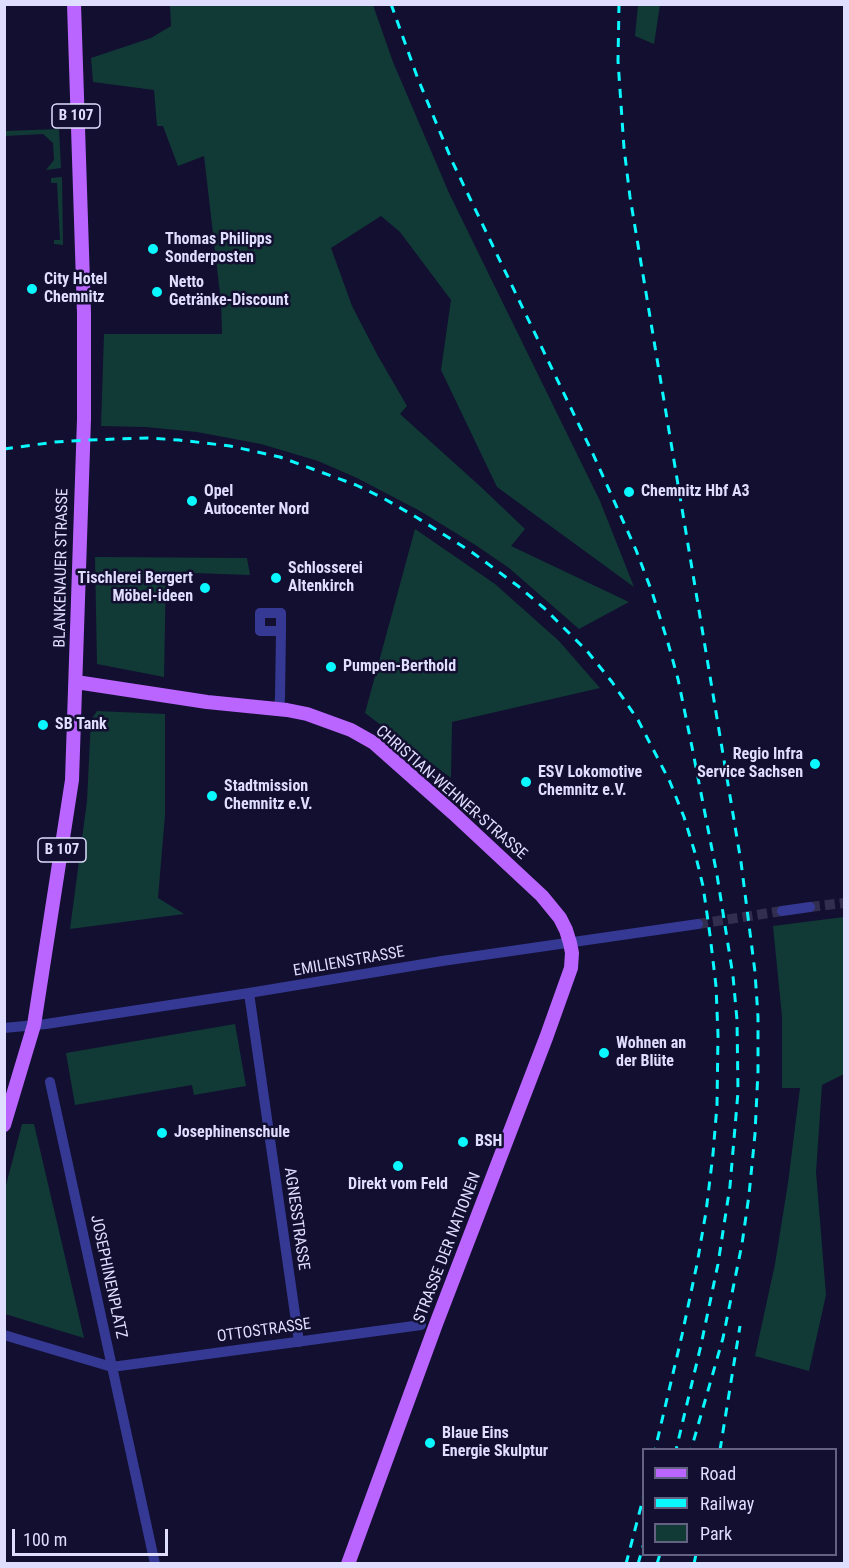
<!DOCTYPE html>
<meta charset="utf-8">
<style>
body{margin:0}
#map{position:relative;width:849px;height:1568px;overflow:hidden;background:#120f30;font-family:"Roboto Condensed",sans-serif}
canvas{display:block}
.frame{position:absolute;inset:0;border:6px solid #dfdeff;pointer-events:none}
.legend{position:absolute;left:642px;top:1448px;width:195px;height:108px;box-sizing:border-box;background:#120f30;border:2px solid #646283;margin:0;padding:8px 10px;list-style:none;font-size:18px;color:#dfdeff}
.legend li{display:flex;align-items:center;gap:12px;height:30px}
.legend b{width:30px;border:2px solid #646283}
.scale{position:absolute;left:12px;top:1529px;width:156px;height:27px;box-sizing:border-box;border:3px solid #dfdeff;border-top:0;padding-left:8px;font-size:18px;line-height:21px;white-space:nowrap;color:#dfdeff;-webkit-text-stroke:4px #120f30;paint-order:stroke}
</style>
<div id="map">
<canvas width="849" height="1568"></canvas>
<div class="frame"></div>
<ul class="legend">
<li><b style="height:8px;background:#ba65ff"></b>Road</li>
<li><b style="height:8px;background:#0af8ff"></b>Railway</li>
<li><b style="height:16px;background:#113a36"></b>Park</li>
</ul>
<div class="scale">100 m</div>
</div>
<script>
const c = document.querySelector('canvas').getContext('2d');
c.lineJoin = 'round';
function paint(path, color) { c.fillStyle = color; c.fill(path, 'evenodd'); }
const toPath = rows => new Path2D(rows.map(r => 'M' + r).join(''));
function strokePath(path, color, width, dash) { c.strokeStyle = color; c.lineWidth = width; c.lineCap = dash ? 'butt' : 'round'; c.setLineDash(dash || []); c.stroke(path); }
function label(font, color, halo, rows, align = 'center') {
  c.font = font + ' "Roboto Condensed",sans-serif'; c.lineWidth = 5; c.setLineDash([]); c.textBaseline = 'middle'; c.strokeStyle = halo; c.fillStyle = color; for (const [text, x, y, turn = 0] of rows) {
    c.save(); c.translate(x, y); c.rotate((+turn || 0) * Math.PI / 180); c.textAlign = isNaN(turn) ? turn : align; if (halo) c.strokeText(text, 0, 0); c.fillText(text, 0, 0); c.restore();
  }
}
const green = toPath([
 [170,5,373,5,393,62,449,193,600,501,634,587,497,487,441,370,451,300,400,232,381,216,331,248,352,306,378,356,407,406,400,414,482,488,525,529,511,546,629,602,579,629,509,568,477,546,420,511,357,478,318,461,261,444,197,432,145,427,101,426,104,334,222,334,221,302,204,156,178,166,163,126,157,126,154,90,93,82,91,58,151,38,171,26],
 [638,5,660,5,654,44,635,36],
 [59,129,61,168,46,170,54,160,53,143,43,134,5,136,5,131],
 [62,177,63,245,54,244,54,240,60,240,57,183,51,183,51,178],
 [415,529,495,584,559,641,600,688,452,722,451,778,365,713],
 [95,557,247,558,250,575,166,572,164,677,97,664],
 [97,711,165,714,165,815,158,898,184,914,70,929,87,801,91,720],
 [844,917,844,1074,822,1085,816,1172,826,1295,809,1371,755,1356,775,1264,788,1183,800,1088,782,1088,782,1017,773,926],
 [235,1024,246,1086,194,1095,192,1085,75,1105,66,1053],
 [22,1124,34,1124,84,1338,5,1314,5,1189]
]);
const minorTunnel = toPath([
 [810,907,844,903],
 [698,924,782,911]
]);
const minor = toPath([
 [279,709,280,697,281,631,281,613,260,613,260,631,281,631],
 [782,911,810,907],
 [249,993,299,1342],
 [4,1028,46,1024,249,993,442,961,698,924],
 [50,1082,155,1564],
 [4,1335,112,1367,421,1325]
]);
const major = toPath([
 [76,682,207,702,287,710,307,714,351,730,374,743,453,813,542,896,560,918,566,930,570,943,572,953,571,968,546,1038,436,1324,348,1564],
 [4,1125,34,1025,72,780,84,419,84,313,74,4]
]);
const rail = toPath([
 [391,4,418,79,452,161,593,454,636,550,652,592,668,643,678,679,692,747,717,875,733,976,737,1020,738,1092,730,1186,718,1264,701,1345,676,1450],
 [619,4,618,61,624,148,630,197,741,862,755,972,758,1017,758,1071,755,1134,749,1195,742,1244,723,1338,691,1450],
 [4,449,55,442,87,440,148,438,179,440,230,446,280,457,356,485,383,498,416,517,473,553,518,586,544,608,587,651,612,682,638,720,670,782,684,817,695,853,703,886,710,935,716,986,718,1035,717,1105,713,1154,706,1212,697,1264,682,1335,655,1450],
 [720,1450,740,1326],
 [626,1564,644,1495],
 [638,1564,644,1543],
 [657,1564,660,1554],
 [694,1564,696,1554]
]);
const markers = [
 [153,249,6,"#0af8ff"],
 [32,289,6,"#0af8ff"],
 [157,292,6,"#0af8ff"],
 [629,492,6,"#0af8ff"],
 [192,501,6,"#0af8ff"],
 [276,578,6,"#0af8ff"],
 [205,588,6,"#0af8ff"],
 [331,667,6,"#0af8ff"],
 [43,725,6,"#0af8ff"],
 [815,764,6,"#0af8ff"],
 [526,782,6,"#0af8ff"],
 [212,796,6,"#0af8ff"],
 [604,1053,6,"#0af8ff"],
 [162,1133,6,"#0af8ff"],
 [463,1142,6,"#0af8ff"],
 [398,1166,6,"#0af8ff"],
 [430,1443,6,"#0af8ff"]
];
const shields = [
 [76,116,48],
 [62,850,48]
];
const shieldNames = [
 ["B 107",76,116],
 ["B 107",62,850]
];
const poiNames = [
 ["Thomas Philipps",165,240],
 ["Sonderposten",165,258],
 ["City Hotel",44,280],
 ["Chemnitz",44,298],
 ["Netto",169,283],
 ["Getränke-Discount",169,301],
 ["Opel",204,492],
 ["Autocenter Nord",204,510],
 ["Chemnitz Hbf A3",641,492],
 ["Schlosserei",288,569],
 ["Altenkirch",288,587],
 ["Tischlerei Bergert",193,579,"right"],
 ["Möbel-ideen",193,597,"right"],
 ["Pumpen-Berthold",343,667],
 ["SB Tank",55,725],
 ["Regio Infra",803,755,"right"],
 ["Service Sachsen",803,773,"right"],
 ["ESV Lokomotive",538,773],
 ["Chemnitz e.V.",538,791],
 ["Stadtmission",224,787],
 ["Chemnitz e.V.",224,805],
 ["Wohnen an",616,1044],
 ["der Blüte",616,1062],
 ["Josephinenschule",174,1133],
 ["BSH",475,1142],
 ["Direkt vom Feld",398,1185,"center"],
 ["Blaue Eins",442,1434],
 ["Energie Skulptur",442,1452]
];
const streetNames = [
 ["BLANKENAUER STRASSE",62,568,-89],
 ["CHRISTIAN-WEHNER-STRASSE",451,793,41],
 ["EMILIENSTRASSE",349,962,-10],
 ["AGNESSTRASSE",296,1219,82],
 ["STRASSE DER NATIONEN",448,1248,-69],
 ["JOSEPHINENPLATZ",108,1277,78],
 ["OTTOSTRASSE",264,1331,-8]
];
paint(green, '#113a36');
strokePath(minorTunnel, '#312e4f', 10, [10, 5]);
strokePath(minor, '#353993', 10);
strokePath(major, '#ba65ff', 14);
strokePath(rail, '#0af8ff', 3, [9, 8]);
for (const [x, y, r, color] of markers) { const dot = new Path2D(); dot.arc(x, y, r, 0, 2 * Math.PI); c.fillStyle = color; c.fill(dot); strokePath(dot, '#120f30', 2); }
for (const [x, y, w] of shields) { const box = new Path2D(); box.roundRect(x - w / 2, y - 12, w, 24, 4.5); c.fillStyle = '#120f30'; c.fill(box); strokePath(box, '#dfdeff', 1.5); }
label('bold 15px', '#dfdeff', null, shieldNames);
label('bold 16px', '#dfdeff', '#120f30', poiNames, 'left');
label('16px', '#dfdeff', '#120f30', streetNames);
</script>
